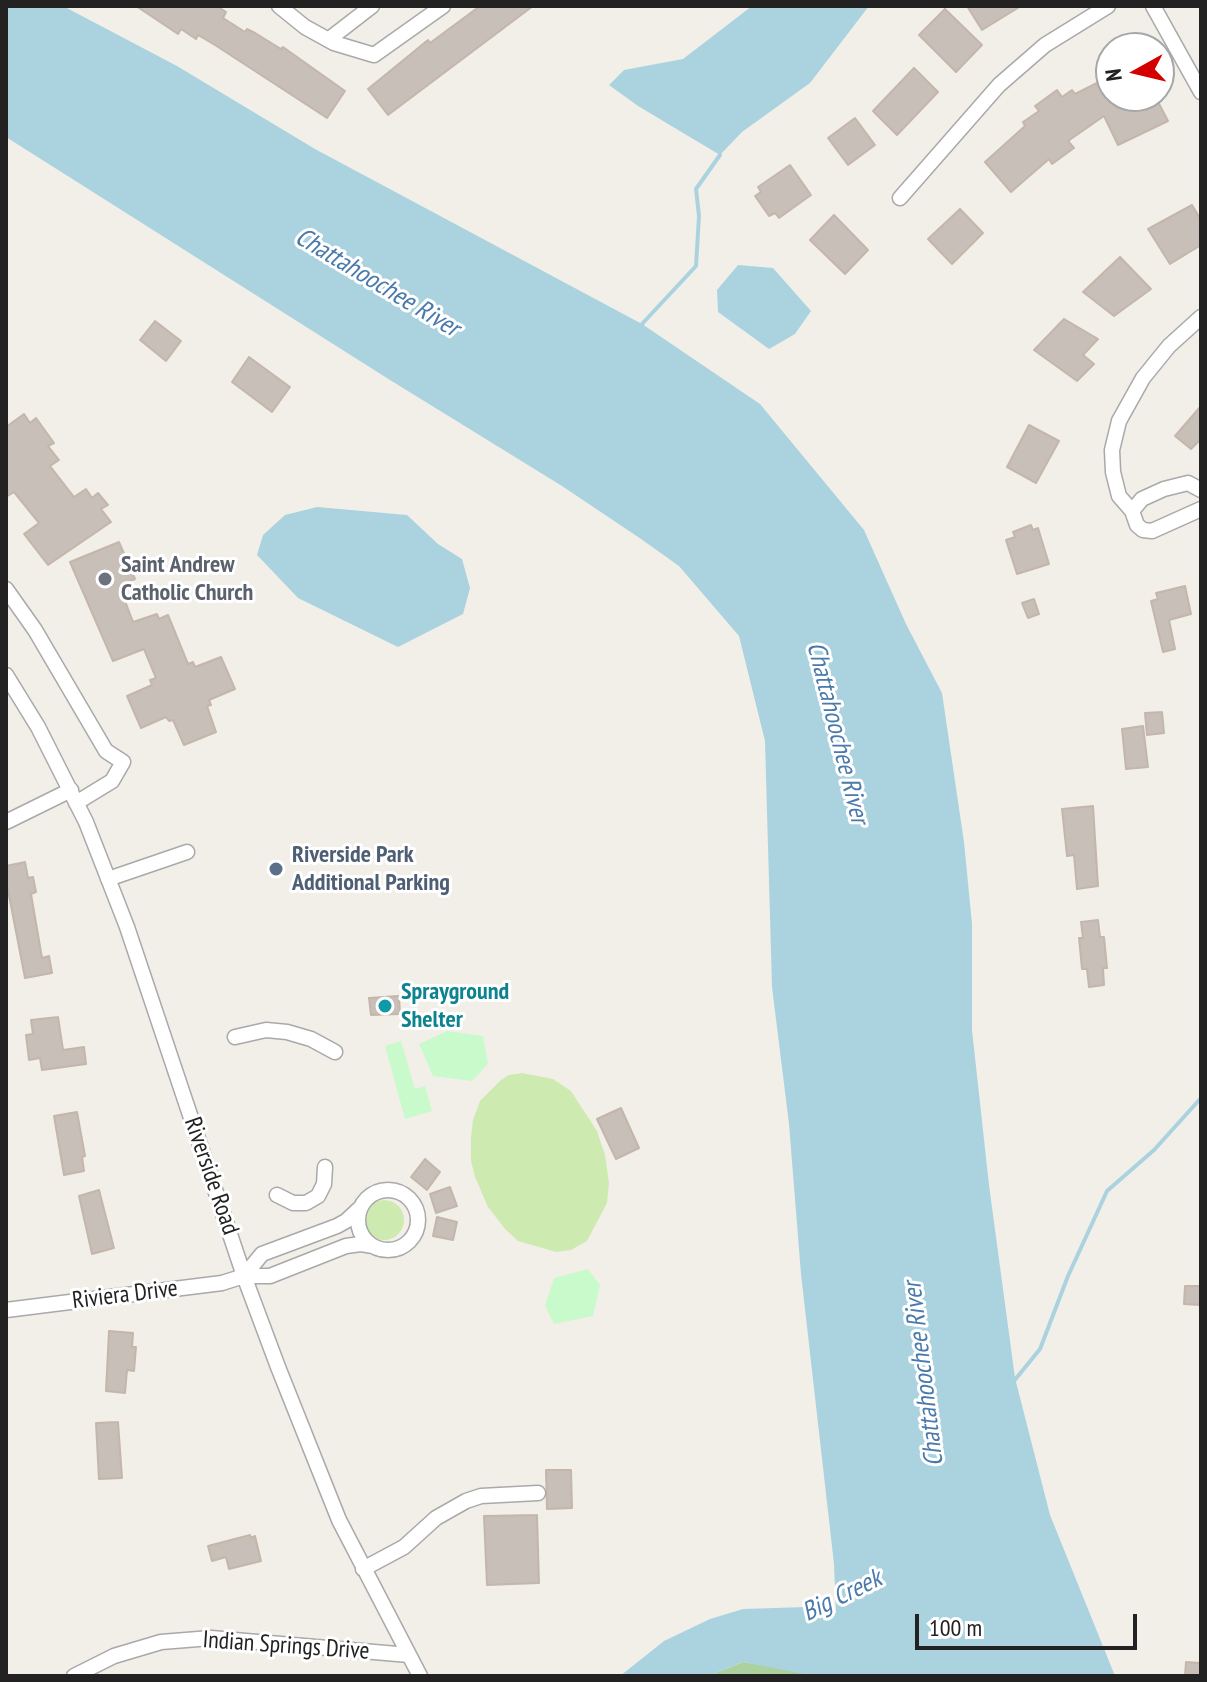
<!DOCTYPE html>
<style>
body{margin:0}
#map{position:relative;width:1207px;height:1682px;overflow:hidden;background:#f2efe9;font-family:"PT Sans Narrow",sans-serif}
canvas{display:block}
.frame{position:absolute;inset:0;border:8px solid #222;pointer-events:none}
.north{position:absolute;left:1095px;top:32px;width:80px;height:80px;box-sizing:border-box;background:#fff;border:2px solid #a7a7a7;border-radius:50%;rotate:262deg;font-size:22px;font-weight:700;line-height:32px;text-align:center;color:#222}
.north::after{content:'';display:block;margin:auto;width:28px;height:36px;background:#d40000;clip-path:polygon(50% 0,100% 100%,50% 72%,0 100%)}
.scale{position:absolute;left:915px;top:1614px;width:222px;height:36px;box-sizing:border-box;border:4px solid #222;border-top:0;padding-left:10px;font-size:24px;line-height:28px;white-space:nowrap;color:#222;-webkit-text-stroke:6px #fff;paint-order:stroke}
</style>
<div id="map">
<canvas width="1207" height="1682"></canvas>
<div class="frame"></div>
<div class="north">N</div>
<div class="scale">100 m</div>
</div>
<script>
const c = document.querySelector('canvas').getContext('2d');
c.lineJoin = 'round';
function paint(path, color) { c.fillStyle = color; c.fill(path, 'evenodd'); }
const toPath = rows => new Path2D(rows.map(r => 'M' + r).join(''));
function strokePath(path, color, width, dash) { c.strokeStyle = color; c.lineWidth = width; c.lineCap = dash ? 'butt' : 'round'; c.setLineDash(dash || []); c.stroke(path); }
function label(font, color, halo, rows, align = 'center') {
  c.font = font + ' "PT Sans Narrow",sans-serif'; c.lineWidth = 6; c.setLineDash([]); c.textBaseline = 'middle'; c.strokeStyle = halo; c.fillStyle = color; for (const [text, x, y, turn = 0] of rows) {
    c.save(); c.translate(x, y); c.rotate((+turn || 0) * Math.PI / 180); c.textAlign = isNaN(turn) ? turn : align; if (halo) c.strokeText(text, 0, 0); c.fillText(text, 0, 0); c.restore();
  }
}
const grass = toPath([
 [522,1073,553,1079,571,1091,597,1131,605,1155,609,1183,607,1203,587,1241,571,1250,556,1252,518,1241,505,1229,488,1207,475,1177,471,1161,471,1137,473,1120,480,1101,501,1080,509,1075],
 '364 1220a20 20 0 1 1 40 0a20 20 0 1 1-40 0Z'
]);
const forest = toPath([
 [743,1662,811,1673,815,1676,708,1676]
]);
const park = toPath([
 [447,1031,483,1036,488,1064,472,1081,433,1076,419,1044],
 [401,1041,415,1089,425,1086,432,1111,405,1119,385,1046],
 [588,1269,600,1285,593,1316,554,1324,545,1306,554,1278]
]);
const water = toPath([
 [6,6,63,6,177,66,315,149,642,324,760,404,864,530,906,624,942,693,964,842,972,924,972,1030,989,1185,1015,1378,1050,1515,1115,1676,815,1676,743,1662,708,1676,620,1676,664,1641,710,1619,743,1609,806,1607,836,1613,834,1564,801,1274,789,1124,772,987,765,741,739,636,679,566,641,539,562,486,390,380,6,137],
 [752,6,869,6,810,83,742,132,720,155,638,106,609,85,624,70,683,59],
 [738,265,773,268,811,311,795,334,769,349,718,312,717,290],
 [317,507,407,515,438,544,462,559,470,588,463,614,398,647,298,598,257,555,263,535,285,515]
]);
const stream = toPath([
 [643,328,642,324,696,266,699,216,696,189,720,155],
 [1014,1381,1040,1349,1068,1276,1107,1191,1154,1150,1201,1098]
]);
const building = toPath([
 [136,6,217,6,226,12,223,18,245,32,247,29,255,33,281,49,283,47,345,91,327,118,215,45,198,35,196,39,181,29,178,34,136,6],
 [480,6,533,6,388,115,368,89,428,40,430,43,480,6],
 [967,6,1021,6,982,30,967,6],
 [945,9,982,45,956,72,919,35,945,9],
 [914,68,938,92,897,135,873,111,914,68],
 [1111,76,1111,96,1129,96,1133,104,1155,96,1168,121,1118,145,1104,116,1068,141,1074,148,1052,164,1049,159,1011,192,985,162,1025,126,1023,122,1039,111,1035,106,1057,90,1062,97,1072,90,1075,94,1111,76],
 [855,118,875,145,848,165,828,138,855,118],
 [790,165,811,195,779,218,775,213,769,216,755,196,761,192,758,187,790,165],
 [1192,205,1201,220,1201,245,1170,264,1148,229,1192,205],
 [960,209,983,233,952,264,928,239,960,209],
 [834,215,868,250,845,274,810,240,834,215],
 [1120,257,1151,289,1114,316,1083,292,1120,257],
 [1064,319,1098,339,1083,355,1094,364,1077,381,1034,350,1064,319],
 [155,321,181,341,166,361,140,340,155,321],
 [249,357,290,387,272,412,232,382,249,357],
 [1201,406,1201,439,1191,449,1175,436,1201,406],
 [24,414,30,423,36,418,54,443,48,446,59,460,50,466,74,497,86,489,92,498,98,493,108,505,101,509,111,522,48,565,24,534,39,523,14,492,6,497,6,427,24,414],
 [1029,425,1059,441,1036,483,1007,467,1029,425],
 [1031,525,1033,530,1038,528,1049,564,1017,574,1006,540,1015,537,1013,532,1031,525],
 [119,542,135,579,123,584,129,599,125,601,133,622,157,614,159,619,168,615,188,664,193,662,195,667,221,657,235,689,209,700,211,705,207,706,216,732,184,745,173,720,169,721,166,717,141,728,127,696,152,685,150,680,156,678,144,649,113,661,70,562,119,542],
 [1185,586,1191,614,1169,620,1175,649,1163,652,1151,601,1158,599,1156,593,1185,586],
 [1034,599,1039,614,1028,618,1022,603,1034,599],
 [1162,712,1164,733,1147,735,1145,713,1162,712],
 [1143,726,1148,767,1126,769,1122,729,1143,726],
 [1093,806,1098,886,1077,889,1074,855,1067,856,1062,809,1093,806],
 [25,862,28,878,33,877,36,892,31,894,42,958,49,956,52,973,25,978,6,880,6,866,25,862],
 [1098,920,1100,937,1104,937,1107,968,1103,968,1104,985,1089,987,1087,969,1082,969,1079,938,1083,938,1081,922,1098,920],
 [399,996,400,1014,371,1015,369,998,399,996],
 [58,1017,63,1050,84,1047,86,1064,42,1070,40,1058,29,1060,26,1035,33,1034,31,1020,58,1017],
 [621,1108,639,1148,616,1159,597,1119,621,1108],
 [77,1112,85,1156,82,1157,84,1171,64,1175,54,1116,77,1112],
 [425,1159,440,1172,427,1190,411,1177,425,1159],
 [450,1187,457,1206,436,1213,430,1194,450,1187],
 [99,1190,114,1248,92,1254,79,1196,99,1190],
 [437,1217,457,1222,453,1240,433,1236,437,1217],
 [1185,1286,1201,1286,1201,1305,1184,1304,1185,1286],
 [109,1331,133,1333,132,1347,136,1347,134,1371,127,1370,125,1393,106,1391,109,1331],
 [118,1422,122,1478,99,1479,96,1423,118,1422],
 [546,1470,571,1470,572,1508,547,1509,546,1470],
 [537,1515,539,1583,487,1585,484,1516,537,1515],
 [250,1535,251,1538,255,1536,261,1561,229,1569,226,1557,212,1561,208,1546,250,1535],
 [1186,1662,1201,1663,1201,1676,1185,1676,1186,1662]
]);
const minor = toPath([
 [279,6,305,27,334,43,374,55,443,6],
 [1153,6,1201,92],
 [328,40,372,6],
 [900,198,999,85,1045,45,1108,6],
 [1201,490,1188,483,1164,489,1142,499,1132,511,1137,525,1143,530,1152,531,1201,509],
 [1132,511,1119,496,1113,472,1112,450,1119,421,1143,378,1169,346,1201,317],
 [6,589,35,630,106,751,123,762,112,781,76,803],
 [6,675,38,727,86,822,127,927,244,1276,278,1367,339,1520,420,1676],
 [6,822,71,790],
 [108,879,187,852],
 [235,1037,266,1030,287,1032,311,1039,335,1052],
 '358 1220a30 30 0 1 1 60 0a30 30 0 1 1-60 0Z',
 [277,1195,293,1203,306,1203,318,1196,324,1184,325,1167],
 [244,1276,262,1254,337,1226,346,1221,361,1207],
 [6,1310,222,1283,244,1276,270,1276,346,1246,361,1244,373,1246],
 [363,1569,404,1547,436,1518,466,1501,481,1496,538,1493],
 [74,1676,114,1656,161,1642,211,1638,409,1655]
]);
const markers = [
 [105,579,8,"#6b7280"],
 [276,869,8,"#5c6f8a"],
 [385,1006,8,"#0f9aa8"]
];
const worshipNames = [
 ["Saint Andrew",121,565],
 ["Catholic Church",121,593]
];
const serviceNames = [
 ["Riverside Park",292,855],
 ["Additional Parking",292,883]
];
const cultureNames = [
 ["Sprayground",401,992],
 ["Shelter",401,1020]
];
const streetNames = [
 ["Riverside Road",211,1176,71],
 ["Riviera Drive",125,1295,-7],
 ["Indian Springs Drive",286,1646,4]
];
const waterNames = [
 ["Chattahoochee River",377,283,31],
 ["Chattahoochee River",837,733,76],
 ["Chattahoochee River",924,1374,-97],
 ["Big Creek",842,1596,-26]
];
paint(grass, '#cdebb0');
paint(forest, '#add19e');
paint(park, '#c8facc');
paint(water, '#aad3df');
strokePath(stream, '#aad3df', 4);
paint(building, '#c7bfb8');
strokePath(building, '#c4b6ab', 2);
strokePath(minor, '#a9a9a9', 17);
strokePath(minor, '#fff', 14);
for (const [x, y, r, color] of markers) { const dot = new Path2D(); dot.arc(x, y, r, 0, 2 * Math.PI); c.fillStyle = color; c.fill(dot); strokePath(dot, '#fff', 3); }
label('bold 24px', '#5b616d', '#fff', worshipNames, 'left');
label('bold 24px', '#4e5e75', '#fff', serviceNames, 'left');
label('bold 24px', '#0d838f', '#fff', cultureNames, 'left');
label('24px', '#222', '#fff', streetNames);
label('italic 26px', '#4a7aab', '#fff', waterNames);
</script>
